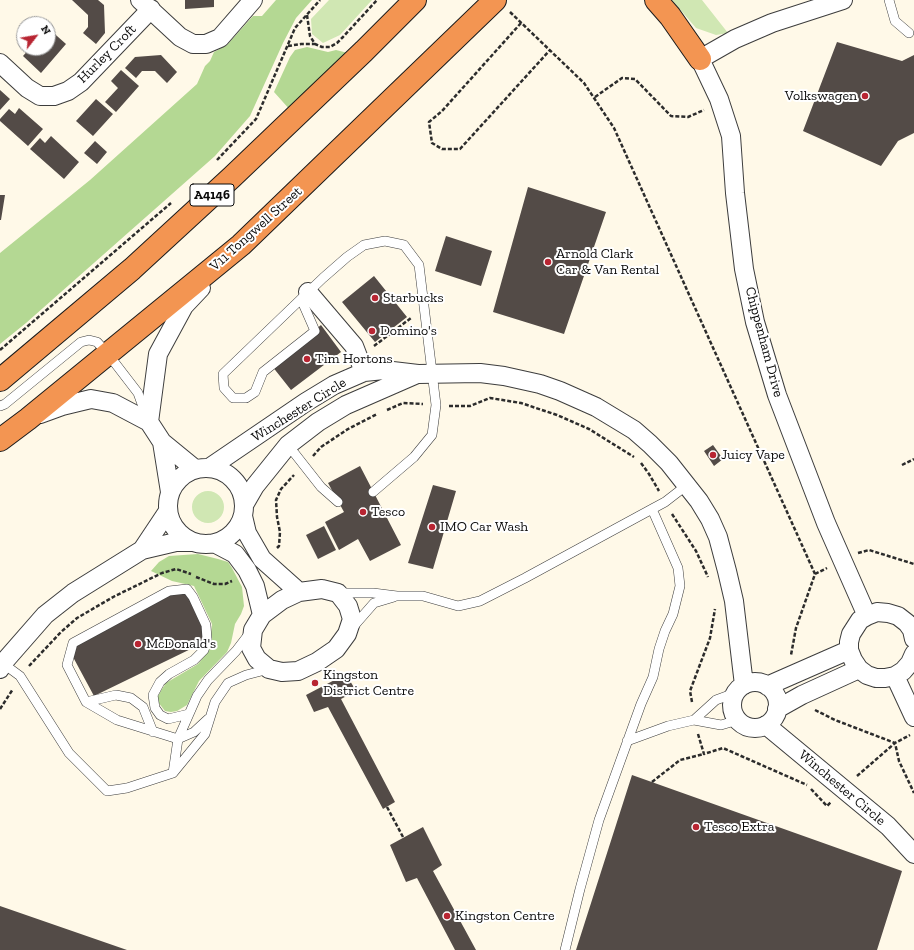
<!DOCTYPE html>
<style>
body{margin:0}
#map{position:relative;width:914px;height:950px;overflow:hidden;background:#fff9e8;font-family:"Zilla Slab",serif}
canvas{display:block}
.north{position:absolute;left:16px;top:16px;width:40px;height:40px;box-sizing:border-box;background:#fff;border:1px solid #9d9d9d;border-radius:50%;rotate:59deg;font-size:11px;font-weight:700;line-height:16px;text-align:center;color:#0a0a0a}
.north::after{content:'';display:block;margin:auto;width:14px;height:18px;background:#b82532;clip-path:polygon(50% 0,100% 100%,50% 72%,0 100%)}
</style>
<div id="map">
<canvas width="914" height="950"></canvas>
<div class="north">N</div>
</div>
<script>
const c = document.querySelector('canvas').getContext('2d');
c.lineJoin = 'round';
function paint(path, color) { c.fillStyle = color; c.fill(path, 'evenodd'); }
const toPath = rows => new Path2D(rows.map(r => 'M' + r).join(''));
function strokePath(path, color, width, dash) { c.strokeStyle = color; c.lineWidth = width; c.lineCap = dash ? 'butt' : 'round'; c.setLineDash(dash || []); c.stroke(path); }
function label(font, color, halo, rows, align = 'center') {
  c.font = font + ' "Zilla Slab",serif'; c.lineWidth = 4; c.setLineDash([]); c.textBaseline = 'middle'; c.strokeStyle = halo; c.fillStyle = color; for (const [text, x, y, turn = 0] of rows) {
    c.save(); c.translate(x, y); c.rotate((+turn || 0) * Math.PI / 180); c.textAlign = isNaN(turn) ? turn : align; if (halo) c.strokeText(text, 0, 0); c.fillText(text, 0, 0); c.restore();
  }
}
const green = toPath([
 [329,0,372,0,340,35,323,43,312,34,311,19],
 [672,0,702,0,728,33,716,35,696,28],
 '192 507a16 16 0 1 1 32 0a16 16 0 1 1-32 0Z'
]);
const forest = toPath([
 [276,0,312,0,296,18,283,43,250,116,215,156,26,323,0,344,0,253,90,180,197,84,205,66,210,61,214,52,227,45,253,16,262,16],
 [307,47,328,52,336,50,348,53,291,111,274,92,290,57,295,50],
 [198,554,218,559,228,562,232,568,242,587,244,606,241,614,235,624,231,643,227,652,199,681,187,705,177,711,171,712,165,711,158,702,158,696,162,689,166,683,198,664,203,658,208,650,211,636,212,624,194,586,172,581,151,571,159,562,169,556]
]);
const building = toPath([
 [72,0,98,0,104,5,105,33,96,44,83,33,88,27,88,15],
 [185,0,214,0,214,7,185,9],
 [48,28,66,44,41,73,23,56,30,48,48,48],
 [837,42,902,61,914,55,914,133,898,141,881,166,803,131],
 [161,55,177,72,167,83,155,71,142,71,136,78,125,68,135,57],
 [121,70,139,86,116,112,105,102,118,88,111,81],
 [0,90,10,99,0,110],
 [96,99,113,114,93,136,76,121],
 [19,108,43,129,28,146,0,121,0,119,9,109,15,114],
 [51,136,79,162,64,179,30,149,40,138,45,143],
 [95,141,107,152,97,164,84,153],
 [528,187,606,212,564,334,493,312],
 [0,195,5,195,1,220,0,220],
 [446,236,492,251,481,286,435,271],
 [374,276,407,317,375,342,342,302],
 [321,325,341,352,291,390,272,366],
 [713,445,723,459,714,466,704,451],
 [360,466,401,545,370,561,358,539,339,550,325,522,344,512,328,483],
 [433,485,456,491,433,569,408,563],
 [324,526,336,550,318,559,306,535],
 [177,592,189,595,204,627,201,644,94,696,73,657,75,644],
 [346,674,356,691,341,699,395,802,383,809,328,707,314,712,306,695],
 [632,775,902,871,877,950,576,950],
 [423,827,442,865,433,871,476,950,455,950,417,878,406,882,390,845],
 [0,906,127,950,0,950]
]);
const path = toPath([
 [510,12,584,83,614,128,815,574,796,628,791,655],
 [307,15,310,36,315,44,322,47,330,47,337,43,343,37,377,0],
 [521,23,442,111,429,122,432,143,442,149,460,149,550,50],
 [288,46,301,44,315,44],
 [595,97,622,78,635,79,671,116,688,117,704,110],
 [217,160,256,119,295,28,320,0],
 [374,346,411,318],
 [0,350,171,203],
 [449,406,470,406,490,398,521,403,557,415,589,429,634,457],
 [387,410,403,403,423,404],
 [313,456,321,447,348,429,377,414],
 [641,463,649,474,659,491],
 [902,465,914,459],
 [672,514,696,551,708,577],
 [277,548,279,546,280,532,277,517,276,500,281,489,294,475],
 [858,553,869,550,914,564],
 [815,574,827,568],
 [196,577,214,584,225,584,232,581],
 [29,666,61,632,77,618,115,596,162,573,176,569,191,574],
 [692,702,690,691,710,638,715,609],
 [0,709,13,689],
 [815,710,835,720,895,743,899,761,914,793],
 [698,734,704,754,723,748,807,785],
 [857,776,895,743,910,735],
 [652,782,680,760,704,754],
 [811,789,827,806,831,802],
 [387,807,403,837]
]);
const lane = toPath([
 [889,0,895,21,909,33],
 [301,299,315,331,263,372,255,392,246,398,233,398,224,388,223,374,301,299,323,278,347,257,364,245,385,241,404,245,419,265,436,405,432,435,414,457,373,492],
 [0,406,5,404,81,342,89,340,97,342,108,354,138,393,146,415],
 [288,445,321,487,338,502],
 [338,593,373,593,397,596,423,596,458,606,480,601,525,578,652,509,665,502,687,485],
 [353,627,374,603,394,597],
 [1,662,20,676,69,753,107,791,127,788,173,773,178,739,197,696,208,680,236,651,249,634],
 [86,702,116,695,131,698,143,707,153,732],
 [189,714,168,719,160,715,155,708,153,695,160,682,169,674,194,660,204,650,207,639,206,625,193,597,187,589,169,591,73,643,67,665,86,702,117,720,178,739,194,732,208,719],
 [694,720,716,700,735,693],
 [627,741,668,726,694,720,721,725,738,720],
 [173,773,205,734,215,702,228,683,246,675,269,669],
 [565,950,580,889,599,820,641,704,653,677,659,649,665,631,673,614,680,586,678,568,652,509]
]);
const street = toPath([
 [140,0,180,37,193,44,206,44,220,38,253,0],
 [843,0,772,23,735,39,700,59,719,99,731,136,735,193,744,269,755,322,777,395,826,523,867,616],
 [0,63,27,88,40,96,54,96,68,91,81,82,151,9],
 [308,292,354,346,364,372],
 [40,414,62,406,91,399,113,403,149,422,162,442,195,469],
 [149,422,158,354,184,306,201,288],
 [162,442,170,492],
 '168 506a38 38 0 1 1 76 0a38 38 0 1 1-76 0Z',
 [209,468,306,402,334,385,364,372,384,370,418,374,480,373,504,376,540,384,560,391,596,407,634,430,650,444,669,463,699,501,710,519,718,537,727,571,734,601,744,685],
 [244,505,255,486,288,445,318,422,346,405,417,374],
 [243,516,247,533,262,559,299,592],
 [214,543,235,554,247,570,255,586,262,615],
 [142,550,168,511],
 [322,589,338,593,348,606,352,619,347,634,336,649,317,662,298,671,282,672,269,669,257,659,251,648,253,630,262,615,282,600,299,592,322,589],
 [914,639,912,630,907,623,898,616,888,613,877,612,867,616,860,620,851,634,849,642,849,650,853,660,859,669,867,675,876,678,885,678,895,676,903,671,910,663,914,654],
 [0,669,3,663,45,615,73,593,142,550,176,542,193,542],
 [895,676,914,717],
 '732 705a23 23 0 1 1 46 0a23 23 0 1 1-46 0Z',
 [767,686,849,650],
 [777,709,802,695,859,669],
 [766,725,888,826,914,854]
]);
const highway = toPath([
 [656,0,670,16,700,59],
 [0,380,132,269,232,177,364,51,415,0],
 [0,440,28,419,241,245,495,0]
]);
const markers = [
 [865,96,4,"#b82532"],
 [548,262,4,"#b82532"],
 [375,298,4,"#b82532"],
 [372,331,4,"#b82532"],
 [307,359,4,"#b82532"],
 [713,455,4,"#b82532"],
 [363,512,4,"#b82532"],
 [432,527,4,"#b82532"],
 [138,644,4,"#b82532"],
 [315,683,4,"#b82532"],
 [696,827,4,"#b82532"],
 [447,916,4,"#b82532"]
];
const shields = [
 [212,195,44]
];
const shieldNames = [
 ["A4146",212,195]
];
const streetNames = [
 ["Hurley Croft",107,54,-45],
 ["V11 Tongwell Street",256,229,-42],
 ["Chippenham Drive",764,342,75],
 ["Winchester Circle",299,410,-32],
 ["Winchester Circle",842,788,40]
];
const poiNames = [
 ["Volkswagen",857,96,"right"],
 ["Arnold Clark",556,254],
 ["Car & Van Rental",556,270],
 ["Starbucks",383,298],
 ["Domino's",380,331],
 ["Tim Hortons",315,359],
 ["Juicy Vape",721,455],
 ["Tesco",371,512],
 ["IMO Car Wash",440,527],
 ["McDonald's",146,644],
 ["Kingston",323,675],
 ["District Centre",323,691],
 ["Tesco Extra",704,827],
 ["Kingston Centre",455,916]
];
paint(green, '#d0e7b3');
paint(forest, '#b4d893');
paint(building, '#534b47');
strokePath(lane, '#3d3d3d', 10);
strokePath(street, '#3d3d3d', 20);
strokePath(highway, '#1b1b1b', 24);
strokePath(path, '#2c2c2c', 2.5, [4, 2]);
strokePath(lane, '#fff', 9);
strokePath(street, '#fff', 18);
strokePath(highway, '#f39552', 22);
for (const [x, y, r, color] of markers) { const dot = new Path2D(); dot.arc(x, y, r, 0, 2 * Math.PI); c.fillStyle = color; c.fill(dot); strokePath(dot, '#fff', 1.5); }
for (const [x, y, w] of shields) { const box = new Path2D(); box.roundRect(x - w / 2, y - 11, w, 22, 3); c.fillStyle = '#fff'; c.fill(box); strokePath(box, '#0a0a0a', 1); }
label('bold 13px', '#0a0a0a', null, shieldNames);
label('14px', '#0a0a0a', '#fff', streetNames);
label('14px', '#0a0a0a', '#fff', poiNames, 'left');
</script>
